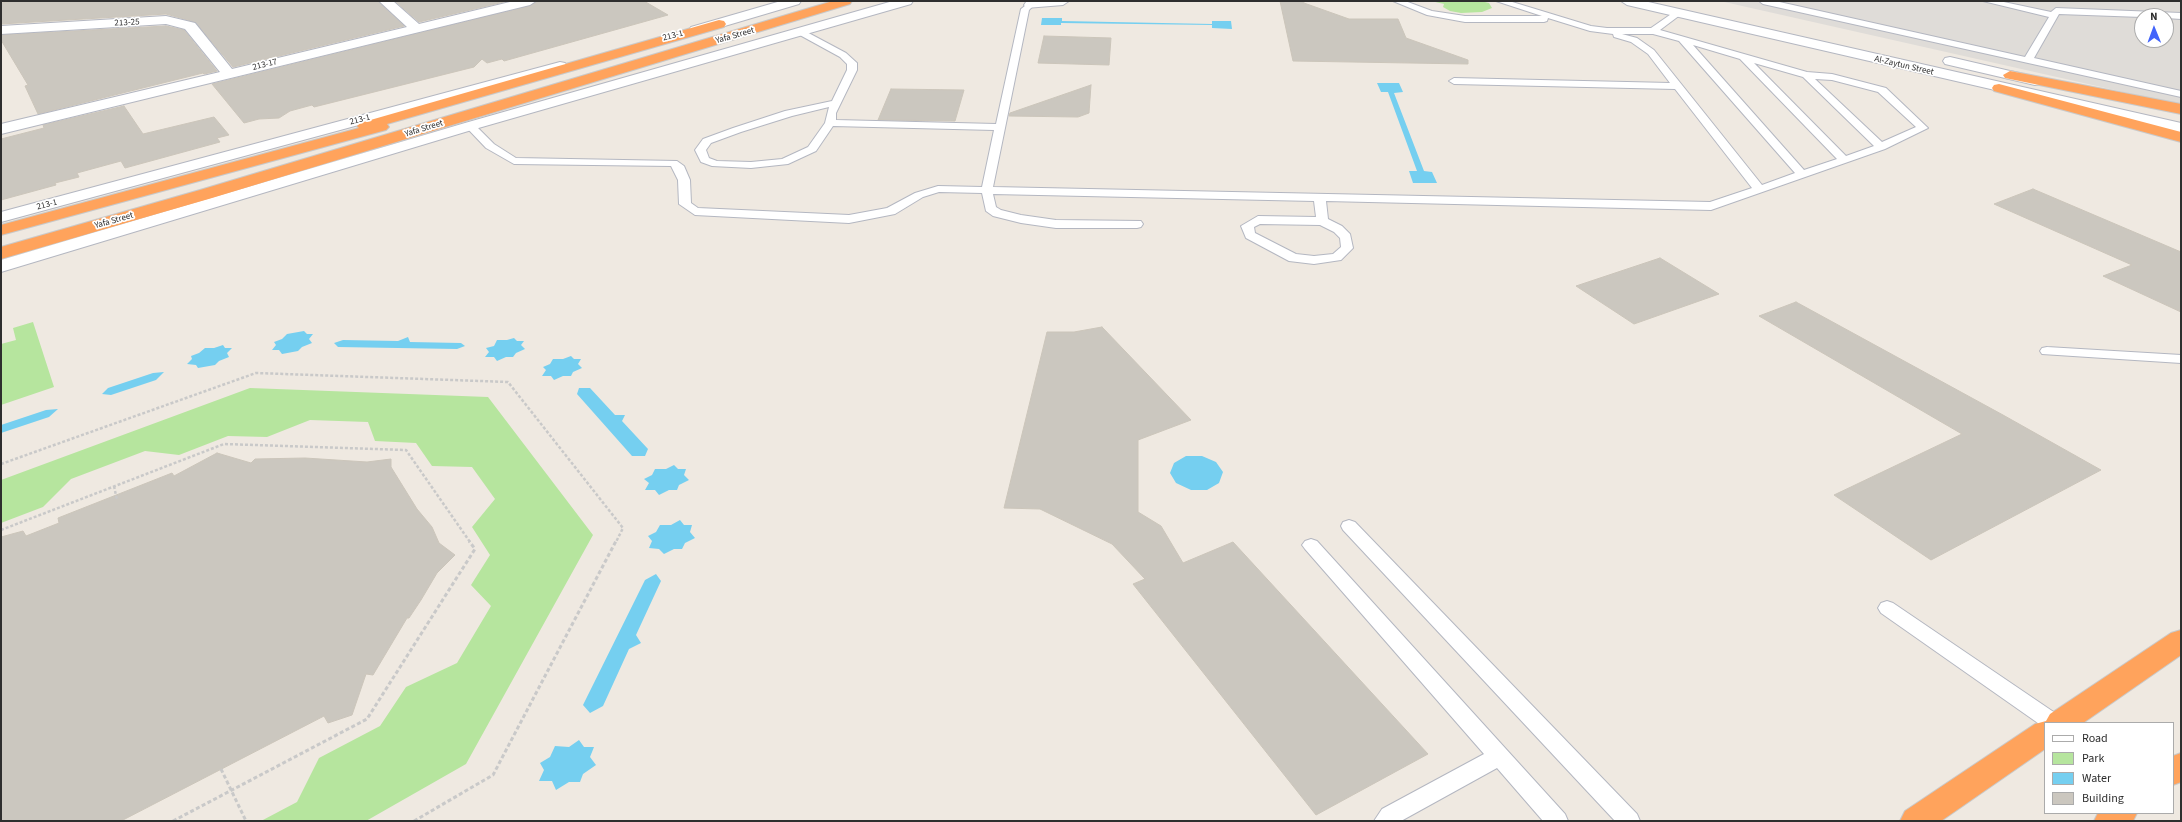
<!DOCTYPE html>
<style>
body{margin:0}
#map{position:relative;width:2182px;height:822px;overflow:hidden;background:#efe9e1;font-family:"Source Sans 3",sans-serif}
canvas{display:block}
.frame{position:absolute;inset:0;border:2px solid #2e2e2e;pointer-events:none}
.legend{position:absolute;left:2044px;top:722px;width:130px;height:92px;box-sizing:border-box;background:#fff;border:1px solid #ababab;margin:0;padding:5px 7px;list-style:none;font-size:12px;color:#2e2e2e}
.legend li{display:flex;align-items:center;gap:8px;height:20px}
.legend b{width:20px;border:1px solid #ababab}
.north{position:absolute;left:2134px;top:8px;width:40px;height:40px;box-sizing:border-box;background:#fff;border:1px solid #ababab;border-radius:50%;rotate:359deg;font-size:11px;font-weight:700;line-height:16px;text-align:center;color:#2e2e2e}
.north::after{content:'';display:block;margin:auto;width:14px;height:18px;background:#4264fb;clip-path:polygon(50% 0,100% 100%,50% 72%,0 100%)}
</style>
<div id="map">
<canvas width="2182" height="822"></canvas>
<div class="frame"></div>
<ul class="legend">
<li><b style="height:5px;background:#fff"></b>Road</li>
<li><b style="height:11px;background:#b6e59e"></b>Park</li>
<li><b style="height:11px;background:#75cff0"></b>Water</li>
<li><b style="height:11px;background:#cbc7bf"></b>Building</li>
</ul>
<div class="north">N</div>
</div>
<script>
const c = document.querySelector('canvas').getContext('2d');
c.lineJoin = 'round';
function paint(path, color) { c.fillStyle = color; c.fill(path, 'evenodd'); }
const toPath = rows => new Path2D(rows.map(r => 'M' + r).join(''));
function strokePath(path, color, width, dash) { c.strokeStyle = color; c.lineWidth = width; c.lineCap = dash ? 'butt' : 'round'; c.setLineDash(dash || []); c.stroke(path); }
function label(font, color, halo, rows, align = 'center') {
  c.font = font + ' "Source Sans 3",sans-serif'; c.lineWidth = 3.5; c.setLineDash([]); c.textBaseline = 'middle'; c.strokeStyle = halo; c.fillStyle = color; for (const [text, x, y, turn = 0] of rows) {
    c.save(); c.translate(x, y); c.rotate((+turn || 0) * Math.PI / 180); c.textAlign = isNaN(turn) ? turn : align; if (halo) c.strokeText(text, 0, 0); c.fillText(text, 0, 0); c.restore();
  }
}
const green = toPath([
 [1431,1,1481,1,1489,3,1492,8,1482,12,1461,13,1450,11,1443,7,1444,4],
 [33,322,54,387,1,405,1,344,16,340,13,328],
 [250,388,488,397,593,535,466,764,366,821,261,821,297,802,319,758,380,726,406,687,457,663,491,606,471,585,490,555,472,527,495,499,472,467,432,466,416,443,375,441,368,422,310,420,267,437,228,436,179,455,145,451,71,479,43,507,1,523,1,480]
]);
const plaza = toPath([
 [1720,1,2181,1,2181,105],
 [2142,16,2166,16,2166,40,2142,40]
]);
const water = toPath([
 [1042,18,1062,18,1062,21,1212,24,1212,21,1231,21,1232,29,1212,28,1212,25,1061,23,1061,25,1041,25],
 [1377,83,1399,83,1403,92,1394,93,1424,171,1432,172,1437,183,1413,183,1409,171,1417,171,1388,92,1381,92],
 [304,331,307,334,313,334,309,339,312,343,302,347,298,351,282,354,279,350,272,350,276,345,274,342,282,339,287,334],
 [408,337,410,342,461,343,465,346,457,349,338,347,334,343,343,340,398,341],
 [514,338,517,341,524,341,521,345,525,349,516,353,513,357,506,357,497,361,494,357,485,357,489,352,486,348,494,346,497,340,507,340],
 [223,345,225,348,232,348,227,353,229,357,219,361,215,365,198,368,196,365,187,364,192,359,191,356,199,353,205,348,214,348],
 [571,356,574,359,581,359,578,364,582,368,573,372,571,376,563,376,554,380,551,376,542,376,546,370,543,367,550,364,553,359,563,359],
 [164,372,156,380,111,395,102,394,108,388,153,373],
 [579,388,590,388,615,415,625,415,622,421,648,449,645,456,632,456,577,394],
 [58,409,49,417,1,433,1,425,46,410],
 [1186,456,1202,456,1216,462,1223,472,1219,483,1207,490,1191,490,1176,483,1170,473,1174,463],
 [674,465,678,469,686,469,684,475,689,480,679,485,677,490,669,490,659,495,655,490,645,490,649,483,644,479,652,475,655,469,666,469],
 [680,520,684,525,692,525,690,532,695,538,685,543,682,549,674,549,664,554,659,549,649,548,652,541,648,536,656,532,660,525,671,525],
 [656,574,661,581,636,635,641,643,629,649,603,706,590,713,583,705,645,580],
 [579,740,584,747,594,747,590,757,596,765,583,774,580,782,569,782,556,790,552,781,539,781,544,770,540,763,550,757,555,746,569,747]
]);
const building = toPath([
 [15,1,378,1,404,26,233,67,195,22,166,14,1,24,1,3,15,1],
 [395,1,508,1,419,22,395,1],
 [537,1,644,1,668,15,504,61,502,59,487,63,482,59,474,67,314,107,312,105,290,111,279,118,259,119,244,123,212,84,530,6,537,1],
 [1280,1,1303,1,1304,3,1349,19,1398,19,1406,38,1468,60,1468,64,1293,61,1280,1],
 [166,26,184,30,217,71,204,74,203,73,38,114,25,86,28,85,1,40,1,35,166,26],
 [1044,36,1111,38,1109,65,1038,63,1044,36],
 [1091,85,1089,113,1078,117,1009,116,1010,113,1091,85],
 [891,89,964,90,955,121,878,120,891,89],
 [124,106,143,134,214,117,229,135,217,138,220,142,125,168,121,161,77,173,79,177,55,183,56,185,1,200,1,139,44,128,43,125,124,106],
 [2033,189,2181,252,2181,312,2103,276,2132,265,1994,204,2033,189],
 [1660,258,1719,294,1634,324,1576,286,1660,258],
 [1796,302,2003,415,2101,470,1931,560,1834,495,1962,434,1759,316,1796,302],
 [1102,327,1191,420,1138,440,1138,512,1161,526,1183,563,1233,542,1428,754,1316,815,1133,584,1145,579,1112,544,1040,509,1004,508,1047,332,1074,332,1102,327],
 [217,453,251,463,255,459,305,458,367,462,391,459,391,467,417,509,432,527,439,543,455,555,437,573,421,600,409,618,407,618,373,675,366,674,352,715,328,723,324,716,121,821,1,821,1,537,23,531,26,536,59,523,58,518,172,473,174,476,217,453]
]);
const pathFar1 = toPath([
 [1,464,256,373,508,382,623,528,616,542],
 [114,486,117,500],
 [1,530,224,444,406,450,470,542]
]);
const path = toPath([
 [221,769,246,821],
 [173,821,367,719,475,549,469,541],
 [414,821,493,775,616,541]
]);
const service = toPath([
 [1393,1,1405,1,1432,11,1465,16,1542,16,1496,1,1509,1,1591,26,1607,28,1651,28,1677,10,1681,13,1680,15,1660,30,1807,72,1832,74,1886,88,1928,128,1885,149,1711,210,1326,201,1328,219,1342,226,1350,234,1353,248,1341,260,1314,264,1289,261,1246,238,1241,226,1258,216,1316,217,1314,201,993,194,996,207,1001,210,1021,215,1056,220,1141,221,1143,224,1141,227,1137,228,1056,228,1021,223,993,216,986,211,982,193,939,192,923,197,895,214,849,223,695,215,679,204,678,180,671,166,514,164,486,148,465,126,466,124,474,124,494,144,516,158,677,161,684,166,690,180,691,203,698,208,849,215,887,208,915,193,938,186,982,187,994,130,833,126,816,151,788,164,751,168,712,166,701,162,695,150,703,139,733,128,785,111,832,101,847,70,847,64,840,57,798,34,796,32,801,29,846,53,857,63,857,70,836,113,836,120,996,124,1021,9,1030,2,1034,5,1029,10,993,187,1710,202,1752,188,1675,89,1454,84,1449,81,1454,78,1670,83,1648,54,1631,42,1614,37,1613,34,1590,31,1548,18,1547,21,1544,22,1465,22,1427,15,1393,1],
 [1622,34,1653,34,1679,41,1795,173,1762,185,1654,50,1637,38,1622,34],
 [1693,45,1740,59,1837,159,1804,170,1693,45],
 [1754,63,1803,77,1874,146,1846,156,1754,63],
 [1815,79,1832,80,1878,92,1916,127,1882,142,1815,79],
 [829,107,825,123,808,147,782,159,751,162,717,161,709,158,706,150,711,143,741,132,792,116,829,107],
 [1260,224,1320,225,1334,232,1340,238,1341,247,1333,254,1314,256,1296,254,1255,233,1254,227,1260,224],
 [1759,1,1775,1,2025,57,2049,17,1983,1,1999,1,2051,12,2056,8,2181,13,2181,19,2166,18,2166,16,2142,17,2059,14,2034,58,2181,91,2181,97,1763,4,1759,1],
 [2047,347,2181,355,2181,363,2042,354,2040,351,2042,348,2047,347],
 [1349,520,1355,522,1637,814,1640,821,1615,821,1343,530,1341,526,1343,522,1349,520],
 [1311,539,1317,541,1565,814,1568,821,1543,821,1497,768,1401,821,1374,821,1382,809,1484,754,1305,549,1302,545,1305,541,1311,539],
 [1887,601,1893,603,2061,717,2064,723,2045,723,2045,728,1881,613,1878,608,1881,603,1887,601]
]);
const minor = toPath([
 [379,1,393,1,419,24,514,1,536,1,530,5,1,134,1,124,220,72,185,29,166,24,1,34,1,26,166,16,195,23,232,69,407,27,379,1],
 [1032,1,1069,1,1063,5,1026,8,1024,5,1026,2,1032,1]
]);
const secondary = toPath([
 [781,1,801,1,799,4,701,33,691,33,689,30,691,27,781,1],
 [893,1,913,1,911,4,475,129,1,272,1,260,465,123,893,1],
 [1621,1,1644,1,2181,123,2181,133,1627,5,1621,1],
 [1950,57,2040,78,2042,81,2040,84,2035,85,1945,64,1943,61,1945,58,1950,57],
 [560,62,565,63,567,66,565,69,1,222,1,212,560,62]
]);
const motorway = toPath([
 [833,1,852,1,850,4,212,198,1,259,1,247,200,190,833,1],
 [719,20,724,21,726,24,724,27,387,124,389,127,386,130,1,235,1,225,359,128,357,126,360,123,719,20],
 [2010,71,2181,104,2181,114,2005,78,2003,75,2010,71],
 [1999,84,2181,132,2181,142,1994,91,1992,88,1994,85,1999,84],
 [2181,630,2181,655,2083,723,2045,723,2045,749,1941,821,1900,821,1905,811,2035,724,2046,721,2050,714,2171,633,2181,630],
 [2181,753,2181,782,2173,785,2173,756,2181,753],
 [2098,813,2137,813,2133,821,2094,821,2098,813]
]);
const farStreetnames = [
 ["213-25",127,23,-3],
 ["213-1",673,36,-15],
 ["Yafa Street",735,36,-16],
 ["213-17",265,65,-14],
 ["Al-Zaytun Street",1904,66,13],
 ["213-1",360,120,-15],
 ["Yafa Street",424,129,-17],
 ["213-1",47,205,-15],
 ["Yafa Street",114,221,-16]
];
paint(green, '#b6e59e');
paint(plaza, '#dfdcd8');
paint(water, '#75cff0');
paint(building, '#cbc7bf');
strokePath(building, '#cbc5ba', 1);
strokePath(service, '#b4b7c1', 2);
strokePath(minor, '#b4b7c1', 2);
strokePath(secondary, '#b4b7c1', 2);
strokePath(motorway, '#c9c9c9', 2);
strokePath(pathFar1, '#c9c9c9', 2.5, [3, 2]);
strokePath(path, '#c9c9c9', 3, [4, 2.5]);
paint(service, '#fff');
paint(minor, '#fff');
paint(secondary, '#fff');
paint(motorway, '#ffa35c');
label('9px', '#2e2e2e', '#fff', farStreetnames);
</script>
